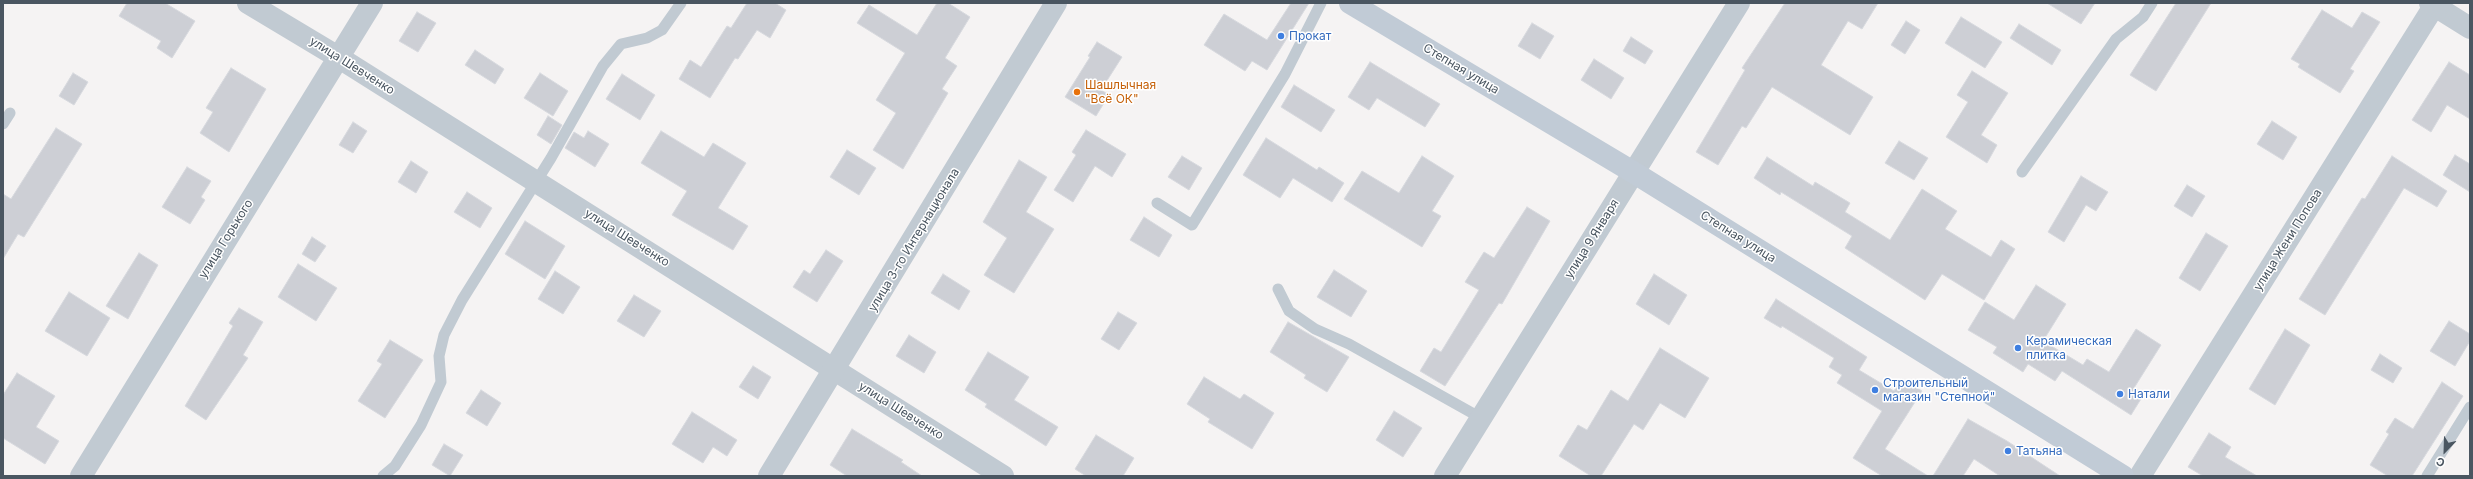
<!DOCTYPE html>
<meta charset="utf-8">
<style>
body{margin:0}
#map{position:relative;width:2473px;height:479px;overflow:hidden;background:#f5f3f3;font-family:Inter,sans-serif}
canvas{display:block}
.frame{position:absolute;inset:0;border:4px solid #4a5661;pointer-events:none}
.north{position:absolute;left:2425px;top:431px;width:40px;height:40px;-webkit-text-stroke:3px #fff;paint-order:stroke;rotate:203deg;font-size:11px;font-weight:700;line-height:16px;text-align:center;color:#4a5661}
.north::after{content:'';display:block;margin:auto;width:14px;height:18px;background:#4a5661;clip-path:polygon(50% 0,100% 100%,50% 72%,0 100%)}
</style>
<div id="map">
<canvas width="2473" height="479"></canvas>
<div class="frame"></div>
<div class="north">С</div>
</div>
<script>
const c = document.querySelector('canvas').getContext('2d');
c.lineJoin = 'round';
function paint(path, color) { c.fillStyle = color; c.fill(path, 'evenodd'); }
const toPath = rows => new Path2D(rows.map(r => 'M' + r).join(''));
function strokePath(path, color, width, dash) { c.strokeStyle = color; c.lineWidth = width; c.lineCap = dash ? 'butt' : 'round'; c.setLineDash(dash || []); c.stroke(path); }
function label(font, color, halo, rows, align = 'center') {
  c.font = font + ' Inter,sans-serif'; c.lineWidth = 3; c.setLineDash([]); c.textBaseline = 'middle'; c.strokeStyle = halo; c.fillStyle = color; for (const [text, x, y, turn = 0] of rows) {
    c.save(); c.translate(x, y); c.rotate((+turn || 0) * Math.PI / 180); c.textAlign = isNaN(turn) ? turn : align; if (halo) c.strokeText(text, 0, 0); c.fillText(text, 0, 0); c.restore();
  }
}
const building = toPath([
 [127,3,165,3,195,21,172,58,157,48,161,41,119,16,127,3],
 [747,3,775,3,786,10,770,38,757,30,738,59,735,58,710,98,679,79,690,60,701,67,727,26,731,28,747,3],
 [937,3,948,3,970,17,945,58,957,66,942,89,948,93,903,169,873,150,896,113,876,100,905,53,857,23,869,5,917,35,937,3],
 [1291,3,1309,3,1267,70,1252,61,1245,71,1204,45,1224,14,1267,40,1291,3],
 [1785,3,1878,3,1862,29,1848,21,1821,65,1873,97,1850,135,1772,87,1746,128,1742,126,1718,165,1696,152,1745,70,1742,68,1785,3],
 [2047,3,2095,3,2081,24,2047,3],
 [2176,3,2211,3,2156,91,2130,75,2176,3],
 [2322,10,2352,28,2362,12,2380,22,2350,69,2354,71,2340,93,2298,67,2300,64,2291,59,2322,10],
 [417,12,436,23,418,52,399,41,417,12],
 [1961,17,2002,42,1985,68,1945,43,1961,17],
 [1906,21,1920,30,1905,54,1891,45,1906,21],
 [1532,23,1554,36,1540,59,1518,46,1532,23],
 [2019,24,2061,50,2052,65,2010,38,2019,24],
 [1631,37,1653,51,1645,64,1623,51,1631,37],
 [1097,42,1122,57,1101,90,1109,95,1096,116,1065,97,1090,57,1088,56,1097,42],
 [475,50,504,69,495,84,465,65,475,50],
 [1594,59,1624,78,1611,99,1581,80,1594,59],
 [1370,62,1440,104,1425,127,1377,98,1369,110,1348,97,1370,62],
 [2449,62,2470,75,2470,119,2447,105,2431,132,2412,120,2449,62],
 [231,68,266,89,229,152,200,133,213,112,206,108,231,68],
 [1972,71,2008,93,1981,135,1997,145,1987,163,1946,137,1968,102,1957,95,1972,71],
 [73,73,88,82,74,105,59,96,73,73],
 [540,73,568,91,553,116,524,98,540,73],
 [622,74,655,95,640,120,606,99,622,74],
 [1294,85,1335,110,1321,132,1281,107,1294,85],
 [548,116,562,125,551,144,537,135,548,116],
 [2272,121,2297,137,2283,160,2257,144,2272,121],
 [353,122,367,131,353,153,339,145,353,122],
 [56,128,82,144,24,237,18,234,3,259,3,194,11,199,56,128],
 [1086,130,1126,154,1112,177,1095,166,1073,202,1054,190,1076,155,1072,152,1086,130],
 [588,131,609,144,595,167,565,148,574,132,584,138,588,131],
 [661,131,704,157,713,143,746,163,718,208,748,226,733,250,672,215,687,191,641,163,661,131],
 [1266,138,1317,170,1319,167,1344,183,1332,202,1293,178,1280,198,1243,175,1266,138],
 [1899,141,1928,158,1914,180,1885,163,1899,141],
 [847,150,876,168,859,195,830,177,847,150],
 [2455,155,2470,164,2470,192,2443,175,2455,155],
 [1182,156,1202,168,1189,190,1168,177,1182,156],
 [1422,156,1454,176,1432,211,1441,216,1422,247,1344,199,1362,171,1399,193,1422,156],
 [2392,156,2447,191,2437,207,2404,188,2325,315,2299,299,2362,198,2365,199,2392,156],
 [1767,157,1813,186,1815,182,1850,203,1845,212,1890,240,1922,189,1957,211,1945,229,1991,257,2001,240,2015,249,1984,300,1942,274,1925,300,1845,248,1852,236,1781,192,1780,195,1754,178,1767,157],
 [1019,160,1047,177,1026,212,1054,229,1014,293,984,275,1007,238,983,222,1019,160],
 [411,161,428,172,416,193,398,182,411,161],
 [187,167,211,181,201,197,205,200,190,224,162,207,187,167],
 [2081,176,2108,192,2096,211,2086,205,2064,242,2048,232,2081,176],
 [2187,185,2205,196,2192,217,2174,206,2187,185],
 [467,192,492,208,480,228,454,212,467,192],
 [1527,207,1550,221,1502,304,1499,303,1445,386,1420,371,1434,348,1441,352,1479,290,1465,282,1484,252,1494,258,1527,207],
 [1144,217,1172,235,1159,257,1130,240,1144,217],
 [525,221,565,246,545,279,505,254,525,221],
 [2206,233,2228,246,2200,291,2179,278,2206,233],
 [312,237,326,246,315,262,302,254,312,237],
 [826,250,843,261,817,302,793,287,804,270,810,274,826,250],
 [139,253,158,265,128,319,106,306,139,253],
 [298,264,337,288,316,321,278,297,298,264],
 [1334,270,1367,291,1351,317,1317,297,1334,270],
 [555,271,580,287,563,314,538,299,555,271],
 [943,274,970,291,959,310,931,293,943,274],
 [1654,274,1687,295,1669,325,1636,304,1654,274],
 [2036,285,2066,304,2043,341,2083,365,2087,359,2109,372,2136,329,2161,345,2134,388,2144,394,2131,415,2062,371,2055,381,2028,364,2023,372,1993,353,1997,347,1968,330,1985,302,2014,320,2036,285],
 [69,292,110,318,87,356,45,331,69,292],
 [634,295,661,311,644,337,617,321,634,295],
 [1776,299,1867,357,1859,370,1894,391,1902,379,1922,391,1885,449,1928,476,1882,476,1853,458,1882,411,1837,383,1842,375,1829,367,1834,358,1782,326,1781,328,1764,318,1776,299],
 [239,308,263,322,243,355,248,358,206,420,185,406,233,326,229,323,239,308],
 [1118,312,1137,323,1119,350,1101,339,1118,312],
 [2449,321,2470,334,2470,341,2455,366,2430,351,2449,321],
 [1288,322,1349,357,1327,392,1304,378,1306,375,1270,352,1288,322],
 [2285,329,2310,345,2275,405,2249,389,2285,329],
 [909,335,936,352,924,373,896,356,909,335],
 [390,340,423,360,385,418,358,401,382,364,377,361,390,340],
 [1660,348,1709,378,1685,418,1660,403,1643,430,1634,424,1601,476,1591,476,1559,456,1578,425,1587,430,1611,390,1628,401,1660,348],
 [988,352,1029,377,1014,400,1058,427,1046,446,985,407,987,404,965,390,988,352],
 [2380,354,2402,368,2393,383,2371,370,2380,354],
 [753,366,771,377,758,399,739,387,753,366],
 [17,373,55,396,36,427,59,441,45,464,3,438,3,395,17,373],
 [1204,377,1240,399,1244,394,1274,413,1252,449,1208,422,1210,419,1187,404,1204,377],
 [2442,382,2463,396,2412,476,2388,476,2370,465,2389,434,2386,432,2395,418,2413,429,2442,382],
 [481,390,501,403,487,426,466,413,481,390],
 [1394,411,1422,428,1403,457,1376,440,1394,411],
 [692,412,737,440,727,456,713,447,703,463,672,444,692,412],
 [1968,419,2007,441,2060,476,2000,476,1974,459,1963,476,1933,476,1968,419],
 [852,429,903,460,901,462,922,476,847,476,830,465,852,429],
 [2209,433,2231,447,2225,457,2257,476,2203,476,2188,467,2209,433],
 [1096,435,1134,458,1123,476,1086,476,1075,469,1096,435],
 [444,444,463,455,450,476,432,465,444,444]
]);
const service = toPath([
 [3,124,10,113],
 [2022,172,2116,39,2143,17,2152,3],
 [1157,203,1192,225,1285,74,1321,3],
 [1278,289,1289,311,1315,329,1349,344,1481,418],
 [383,476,395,466,421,425,441,382,439,356,444,335,462,300,551,158,603,66,621,44,647,38,662,30,681,3],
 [2427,476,2470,407]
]);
const minor = toPath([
 [248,3,338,57,1003,476],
 [2430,3,2470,28],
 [81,476,372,3],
 [1445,476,1739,3],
 [2140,476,2436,3]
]);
const tertiary = toPath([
 [769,476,1056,3]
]);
const secondary = toPath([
 [1350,3,1633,172,2123,476]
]);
const markers = [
 [1281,36,4,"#3f7fe0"],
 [1077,92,4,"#e8710a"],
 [2018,348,4,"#3f7fe0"],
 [1875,390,4,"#3f7fe0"],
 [2120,394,4,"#3f7fe0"],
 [2008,451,4,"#3f7fe0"]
];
const shopNames = [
 ["Прокат",1289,36],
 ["Керамическая",2026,341],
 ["плитка",2026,355],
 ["Строительный",1883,383],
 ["магазин \"Степной\"",1883,397],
 ["Натали",2128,394],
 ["Татьяна",2016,451]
];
const streetNames = [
 ["улица Шевченко",352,66,32],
 ["Степная улица",1461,69,31],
 ["Степная улица",1738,237,32],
 ["улица Шевченко",627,238,32],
 ["улица Горького",226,239,-58],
 ["улица 9 Января",1592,239,-58],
 ["улица 3-го Интернационала",914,240,-59],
 ["улица Жени Попова",2288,240,-58],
 ["улица Шевченко",901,411,32]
];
const foodNames = [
 ["Шашлычная",1085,85],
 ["\"Всё ОК\"",1085,99]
];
paint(building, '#cdcfd5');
strokePath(building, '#d7d9de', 1);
strokePath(service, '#c1cad2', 11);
strokePath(minor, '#c1cad2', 22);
strokePath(tertiary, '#c1cad2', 22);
strokePath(secondary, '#c1cbd6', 22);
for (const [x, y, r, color] of markers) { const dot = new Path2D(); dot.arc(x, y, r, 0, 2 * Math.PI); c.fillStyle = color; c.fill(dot); strokePath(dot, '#fff', 1.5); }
label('12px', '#366cbe', '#fff', shopNames, 'left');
label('12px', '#4a5661', '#fff', streetNames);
label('12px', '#c56008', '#fff', foodNames, 'left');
</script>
